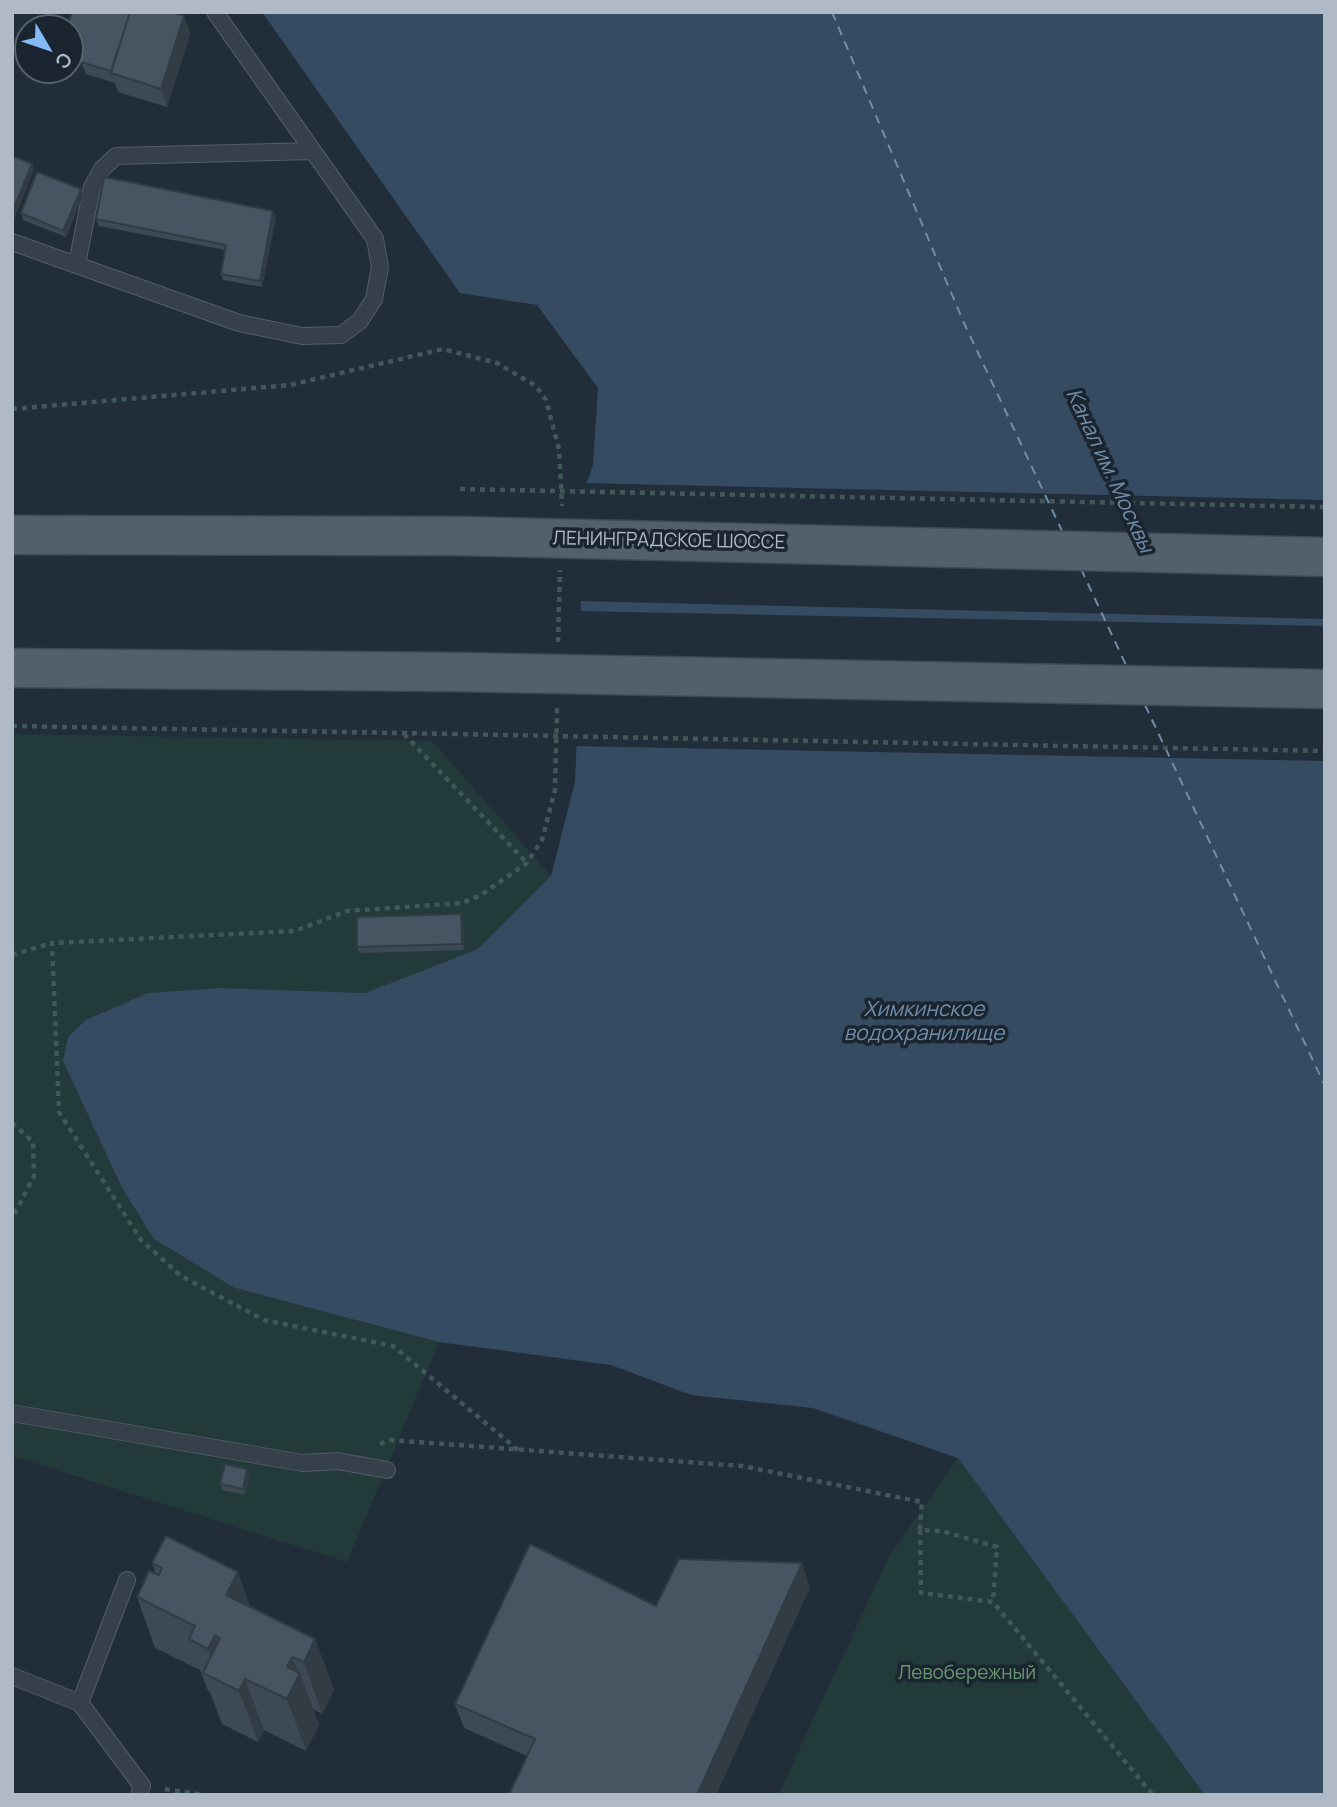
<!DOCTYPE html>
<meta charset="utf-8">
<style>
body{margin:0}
#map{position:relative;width:1337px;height:1807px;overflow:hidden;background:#212e3a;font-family:Manrope,sans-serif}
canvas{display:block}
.frame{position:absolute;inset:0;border:14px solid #b0bac6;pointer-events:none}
.north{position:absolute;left:14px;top:14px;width:70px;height:70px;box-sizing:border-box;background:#1a252f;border:2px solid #56616b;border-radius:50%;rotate:129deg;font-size:19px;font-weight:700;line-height:28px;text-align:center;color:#b0bac6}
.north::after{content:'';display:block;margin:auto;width:24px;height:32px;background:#83baf9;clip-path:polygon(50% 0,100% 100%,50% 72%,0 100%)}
</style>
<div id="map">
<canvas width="1337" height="1807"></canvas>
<div class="frame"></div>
<div class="north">С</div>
</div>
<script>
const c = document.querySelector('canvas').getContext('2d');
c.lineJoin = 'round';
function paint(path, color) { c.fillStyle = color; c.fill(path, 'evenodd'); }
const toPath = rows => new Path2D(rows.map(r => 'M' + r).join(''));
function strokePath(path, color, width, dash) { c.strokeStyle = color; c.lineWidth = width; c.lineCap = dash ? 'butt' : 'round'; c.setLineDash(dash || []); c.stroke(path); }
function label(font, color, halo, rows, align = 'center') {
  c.font = font + ' Manrope,sans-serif'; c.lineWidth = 7; c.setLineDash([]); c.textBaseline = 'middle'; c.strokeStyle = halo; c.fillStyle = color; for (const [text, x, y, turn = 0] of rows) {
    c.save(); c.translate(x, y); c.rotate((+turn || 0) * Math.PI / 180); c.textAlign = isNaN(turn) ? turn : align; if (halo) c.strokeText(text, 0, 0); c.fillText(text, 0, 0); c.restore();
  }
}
const green = toPath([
 [12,734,432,741,551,876,478,949,365,993,219,988,148,993,63,1061,121,1186,235,1288,439,1342,347,1562,12,1456],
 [958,1458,1205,1795,778,1795,889,1557]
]);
const water = toPath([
 [262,12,1325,12,1325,1795,1205,1795,958,1458,813,1408,691,1395,611,1365,439,1342,235,1288,154,1239,121,1186,63,1061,68,1037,86,1020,148,993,219,988,365,993,478,949,551,876,575,782,582,625,575,516,593,465,598,388,537,305,460,293]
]);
const pier = toPath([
 [583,483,1325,500,1325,619,577,601,572,516],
 [577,611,1325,626,1325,761,573,746]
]);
const ferry = toPath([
 [832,12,964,323,1063,533],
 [1081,569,1126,665],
 [1145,705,1325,1086]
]);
const path = toPath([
 [12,409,290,385,443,349,497,363,536,386,546,400,559,449,562,506],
 [558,642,560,570],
 [12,726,453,734],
 [404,734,527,863],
 [12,955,52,943],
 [12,1123,33,1142,34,1176,12,1219],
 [380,1444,390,1440,742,1466,922,1502,920,1530,942,1531,997,1547,993,1602],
 [518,1450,393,1346,264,1320,181,1276,141,1240,59,1112,52,943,295,931,347,911,462,903,481,895,527,863,542,840,555,790,557,707],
 [920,1530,921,1593,993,1602,1153,1795],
 [165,1789,205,1795]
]);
const lane = toPath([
 [12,242,239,323,302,336,341,335,360,321,374,299,380,267,375,239,215,12],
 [77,264,92,187,102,169,116,156,313,151],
 [12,1413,303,1463,338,1461,387,1470],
 [12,1676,80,1703,142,1786,139,1795],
 [80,1703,127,1580]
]);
const primary = toPath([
 [12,535,458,536],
 [12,668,455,672]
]);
const pathBridge = toPath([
 [460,489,1325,507],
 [453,734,1325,751]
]);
const primaryBridge = toPath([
 [458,536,1325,557],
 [455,672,1325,689]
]);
const wall = toPath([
 [184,16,190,34,167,107,118,92,115,83,86,74,81,62],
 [81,189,83,196,66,237,23,220,21,213],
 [276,217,262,287,223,280,221,274,225,250,99,226,96,219],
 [463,920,464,950,360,953,357,947],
 [250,1475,245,1495,222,1490,220,1484],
 [152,1563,251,1607,315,1639,334,1690,322,1714,313,1709,319,1725,306,1751,264,1730,258,1742,222,1724,210,1692,208,1691,200,1670,155,1648,137,1597,156,1574],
 [810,1587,716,1795,509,1795,527,1756,464,1728,455,1704,656,1606]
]);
const shadedWall = toPath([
 [184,16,190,34,167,107,161,89],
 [32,164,34,170,13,222,12,212],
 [81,189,83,196,66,237,63,231],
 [273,211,276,217,262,287,260,281],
 [461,914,463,920,464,950,462,944],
 [247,1469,250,1475,245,1495,243,1489],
 [802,1563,810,1587,716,1795,697,1795],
 [238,1572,256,1623,226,1595],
 [215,1635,234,1686,220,1681,208,1649],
 [315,1639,334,1690,322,1714,304,1662],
 [292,1657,299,1675,300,1673,319,1725,306,1751,287,1699,287,1667],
 [245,1679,264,1730,258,1742,239,1691]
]);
const building = toPath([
 [72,12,130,12,111,71,81,62,69,20,72,12],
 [130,12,173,12,184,16,161,89,111,73,130,12],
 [12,156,32,164,12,212,12,156],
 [37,172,81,189,63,231,21,213,37,172],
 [104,177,273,211,260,281,221,274,226,245,96,219,104,177],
 [461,914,462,944,357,947,357,917,461,914],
 [225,1464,247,1469,243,1489,220,1484,225,1464],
 [166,1536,238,1572,226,1595,315,1639,304,1662,292,1657,287,1667,300,1673,287,1699,245,1679,239,1691,203,1673,220,1638,215,1635,208,1649,189,1639,195,1626,137,1597,149,1571,159,1575,162,1568,152,1563,166,1536],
 [530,1544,656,1606,679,1559,802,1563,697,1795,509,1795,535,1739,455,1704,530,1544]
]);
const streetNames = [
 ["ЛЕНИНГРАДСКОЕ ШОССЕ",669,541,1]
];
const parkNames = [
 ["Левобережный",967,1674]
];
const waterNames = [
 ["Канал им. Москвы",1109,471,65],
 ["Химкинское",924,1010],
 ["водохранилище",924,1034]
];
paint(green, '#233a3b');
paint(water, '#354b61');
paint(pier, '#212e3a');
strokePath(ferry, '#708eaa', 2, [9, 7]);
strokePath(lane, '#535d68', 18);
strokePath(primary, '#3e4953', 41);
strokePath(path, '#415758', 4.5, [5, 5]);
strokePath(lane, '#35404a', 16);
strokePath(primary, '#535f6a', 38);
strokePath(primaryBridge, '#3e4953', 41, []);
strokePath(pathBridge, '#415758', 4.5, [5, 5]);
strokePath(primaryBridge, '#535f6a', 38);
paint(wall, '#3d4955');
paint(shadedWall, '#323c45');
paint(building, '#475563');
strokePath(building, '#323c45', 2);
label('19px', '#b0bac6', '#1a252f', streetNames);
label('19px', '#67976e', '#1a252f', parkNames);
label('italic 21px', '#708eaa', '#1a252f', waterNames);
</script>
